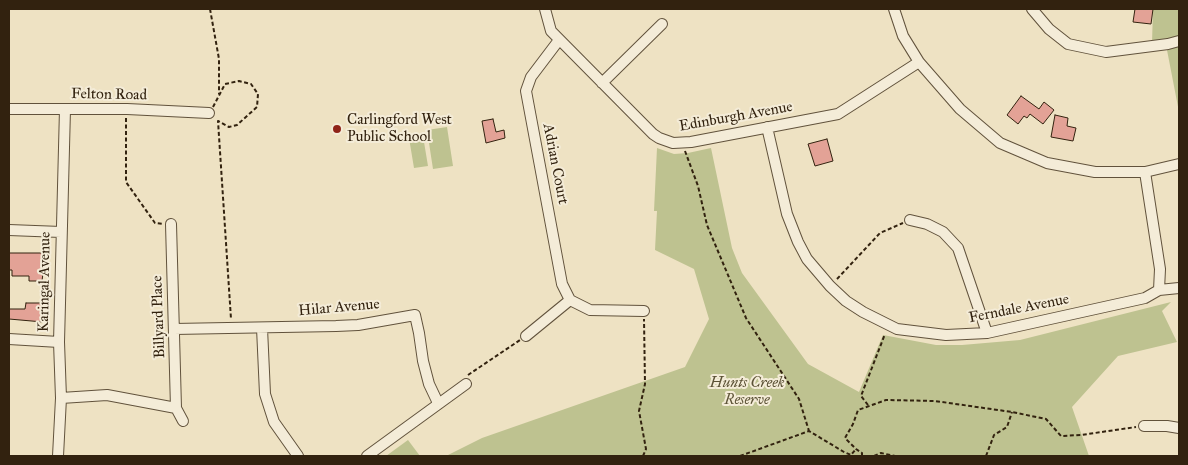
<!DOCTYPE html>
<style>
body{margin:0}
#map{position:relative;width:1188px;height:465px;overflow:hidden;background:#eee2c3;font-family:"IM FELL Great Primer",serif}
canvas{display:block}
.frame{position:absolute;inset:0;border:10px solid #32220f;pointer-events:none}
</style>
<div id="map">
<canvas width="1188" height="465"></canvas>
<div class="frame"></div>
</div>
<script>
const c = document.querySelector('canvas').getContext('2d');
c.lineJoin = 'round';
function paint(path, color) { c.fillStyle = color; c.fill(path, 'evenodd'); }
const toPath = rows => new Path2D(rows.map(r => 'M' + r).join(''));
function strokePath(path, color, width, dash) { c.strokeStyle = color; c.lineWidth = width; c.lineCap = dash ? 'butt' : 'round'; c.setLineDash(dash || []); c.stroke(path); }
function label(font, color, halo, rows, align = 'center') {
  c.font = font + ' "IM FELL Great Primer",serif'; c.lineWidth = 4; c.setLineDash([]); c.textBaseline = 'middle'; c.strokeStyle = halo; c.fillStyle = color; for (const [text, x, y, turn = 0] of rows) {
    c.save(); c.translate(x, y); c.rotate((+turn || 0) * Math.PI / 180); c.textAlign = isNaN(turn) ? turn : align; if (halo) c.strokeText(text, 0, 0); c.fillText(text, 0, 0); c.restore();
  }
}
const green = toPath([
 [1153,9,1179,9,1179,36,1152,43],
 [1179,46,1179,112,1167,50],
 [447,127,453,166,433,169,427,130],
 [423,136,428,166,414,168,409,138],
 [657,148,674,154,688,153,711,148,732,248,742,273,808,364,859,392,883,335,936,345,962,345,1020,340,1171,302,1162,311,1177,342,1118,356,1072,407,1089,456,446,456,482,438,685,367,709,319,694,269,655,250,657,211,654,211],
 [408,440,420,456,386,456]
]);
const building = toPath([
 [1135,9,1153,9,1151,24,1133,22,1135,9],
 [1021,96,1039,109,1044,102,1054,110,1043,124,1030,114,1027,118,1024,116,1018,124,1007,115,1021,96],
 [1055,115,1068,118,1067,126,1076,128,1073,141,1051,137,1055,115],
 [493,119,496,132,504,130,505,138,486,143,482,121,493,119],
 [827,139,833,161,815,166,808,144,827,139],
 [9,253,45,253,45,264,47,264,47,273,43,273,42,281,29,281,29,276,12,276,12,270,9,270,9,253],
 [26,303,44,303,43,322,9,319,9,309,25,309,26,303]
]);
const path = toPath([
 [210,9,219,59,219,94],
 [213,107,225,84,239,81,251,84,258,94,257,107,237,125,229,127,218,121,231,319],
 [126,118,126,182,155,223,163,224],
 [685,151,698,186,707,225,746,318,799,399,809,431],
 [837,279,880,233,903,223],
 [468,375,520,340],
 [868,405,861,396,885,334],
 [643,456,646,449,639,411,645,384,644,319],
 [740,456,809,431,844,452,851,455,856,449],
 [862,456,862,453,856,449,845,438,853,424,858,410,886,400,935,401,1012,412,1046,419,1061,436,1081,435,1136,427],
 [874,456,881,453,895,456],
 [986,456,994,435,1007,427,1012,412]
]);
const minor = toPath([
 [545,9,551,31,653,134,659,138,673,143,691,142,838,114,919,62],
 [894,9,903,36,919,62,960,109,1000,143,1047,163,1095,172,1145,172,1179,164],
 [1032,9,1049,29,1068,44,1106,52,1168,44,1179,41],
 [559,40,531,77,526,91,562,284,570,300,590,310,644,311],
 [602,83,662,24],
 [9,109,127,109,209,113],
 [767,127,787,214,798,242,807,259,830,286,846,301,863,312,897,329,946,335,987,333,1145,298,1159,290,1179,288],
 [1145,172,1160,269,1159,290],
 [910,220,927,224,943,232,958,248,987,333],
 [171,224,176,408,183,421],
 [9,230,61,232],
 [262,328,265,394,274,422,298,456],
 [174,329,336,326,358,325,415,315,419,333,423,361,429,384,438,403],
 [526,336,570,300],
 [9,339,59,342],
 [61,398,107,395,176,408],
 [1144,426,1167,426,1179,428],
 [58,456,61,398,59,342,65,109],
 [367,456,466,384]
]);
const markers = [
 [337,129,5,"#8f2418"]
];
const streetNames = [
 ["Felton Road",109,95,1],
 ["Edinburgh Avenue",736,117,-10],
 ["Adrian Court",555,164,79],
 ["Karingal Avenue",45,282,-89],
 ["Hilar Avenue",339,308,-5],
 ["Ferndale Avenue",1019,309,-11],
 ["Billyard Place",159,317,-92]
];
const poiNames = [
 ["Carlingford West",347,120],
 ["Public School",347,137]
];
const parkNames = [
 ["Hunts Creek",747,383],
 ["Reserve",747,400]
];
paint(green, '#bec290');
paint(building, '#e3a296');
strokePath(building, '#32220f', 1);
strokePath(minor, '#61523c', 12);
strokePath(path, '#32220f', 2, [4, 2.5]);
strokePath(minor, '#f4ecd8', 10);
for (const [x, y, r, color] of markers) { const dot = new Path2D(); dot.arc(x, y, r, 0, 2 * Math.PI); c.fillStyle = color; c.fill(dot); strokePath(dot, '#f4ecd8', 2); }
label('15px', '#32220f', '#f4ecd8', streetNames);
label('15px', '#32220f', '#f4ecd8', poiNames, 'left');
label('italic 15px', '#5c5236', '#f4ecd8', parkNames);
</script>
